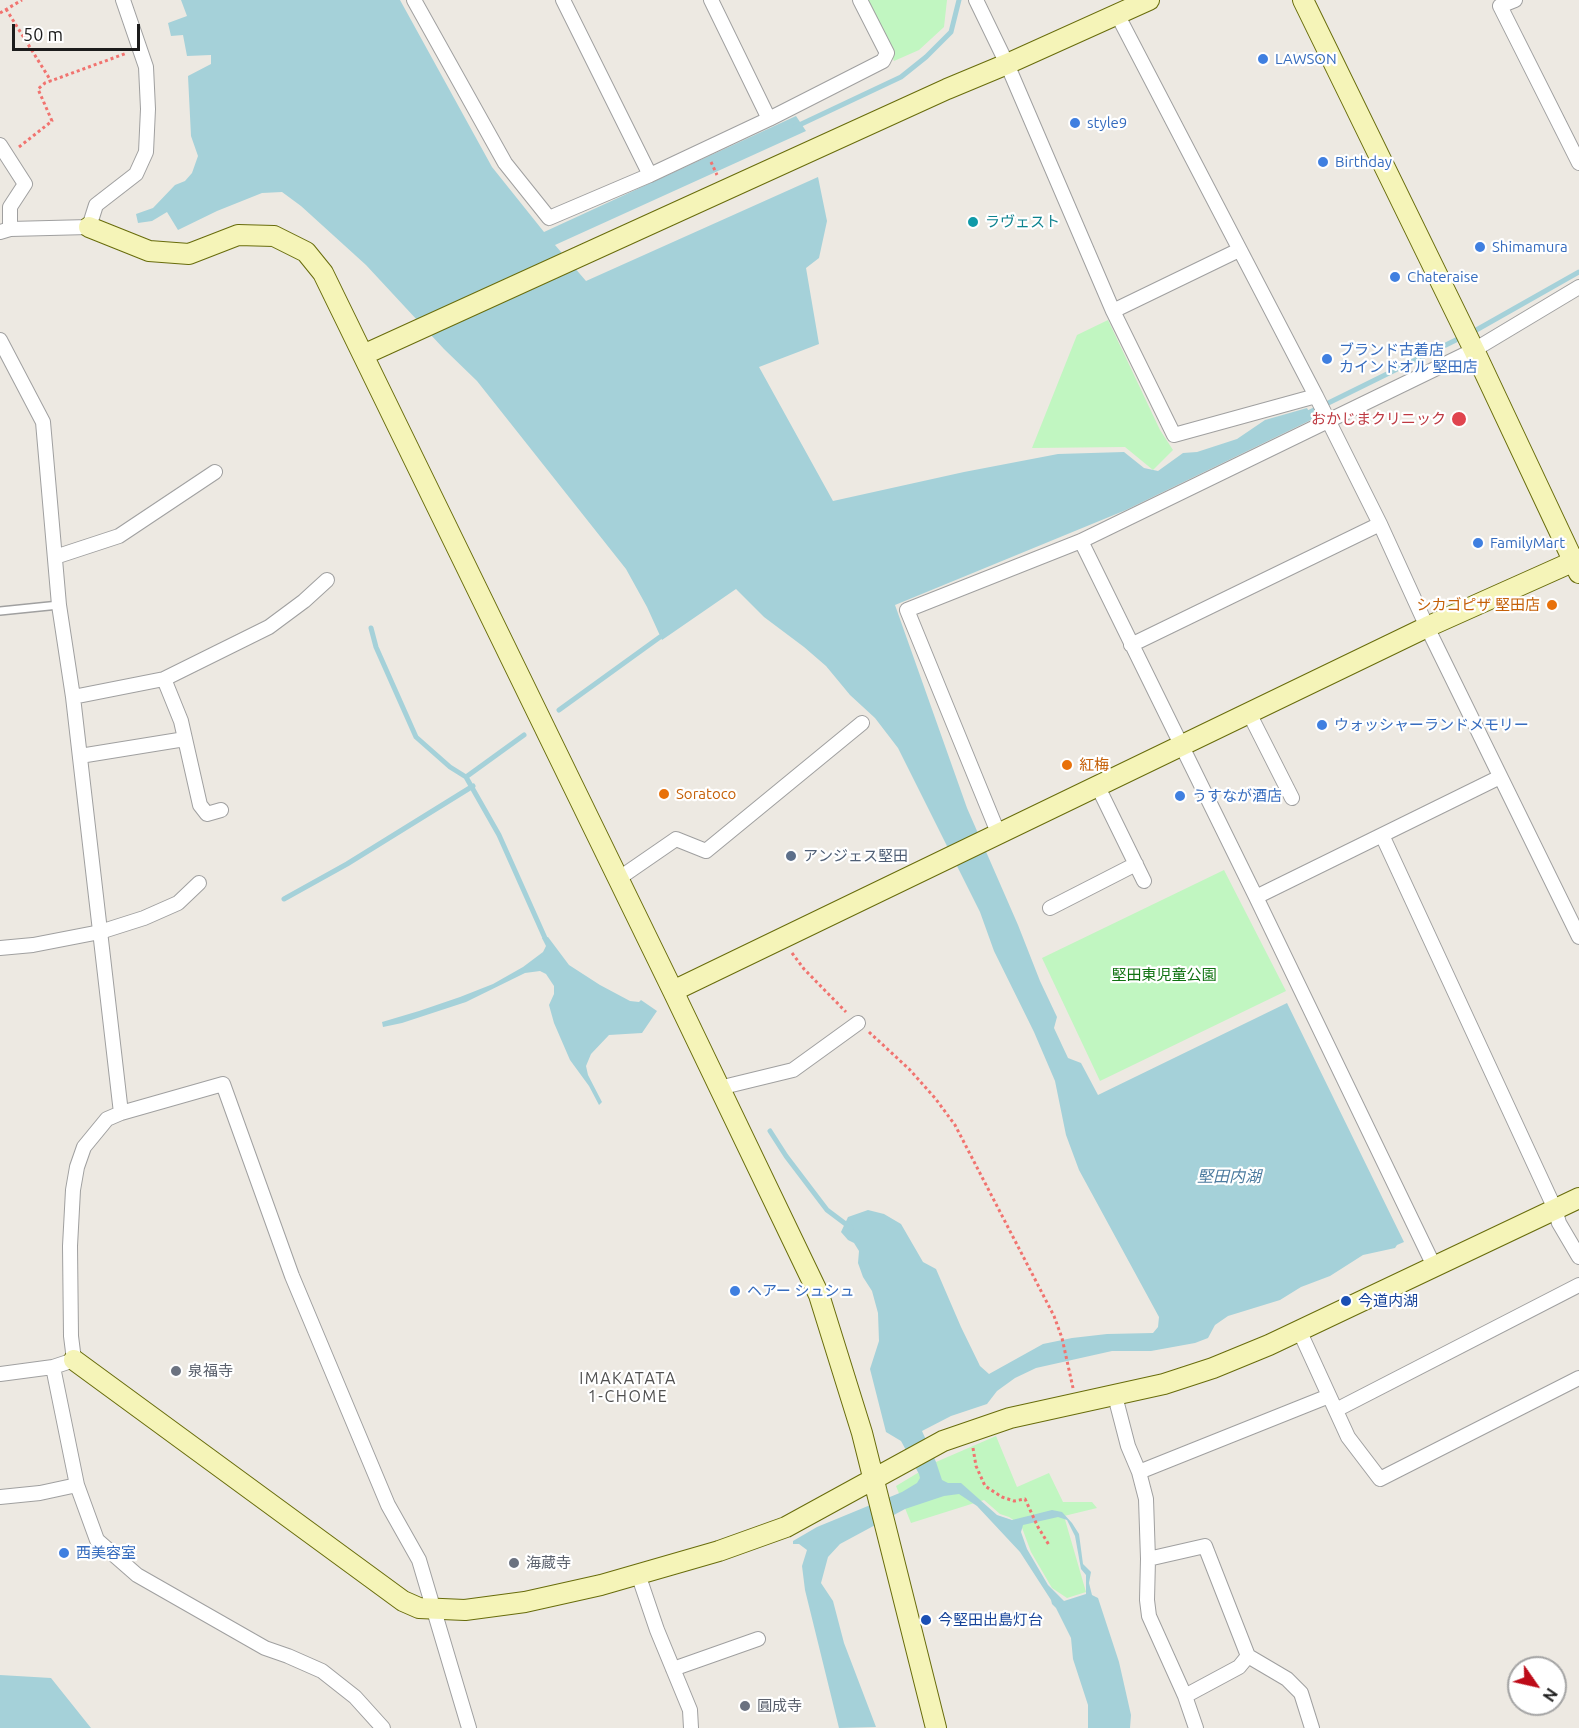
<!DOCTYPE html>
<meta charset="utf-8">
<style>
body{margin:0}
#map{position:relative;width:1579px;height:1728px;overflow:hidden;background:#ede9e2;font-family:Ubuntu,sans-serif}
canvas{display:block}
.north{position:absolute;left:1507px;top:1656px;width:60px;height:60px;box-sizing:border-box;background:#fff;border:2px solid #a4a4a4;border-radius:50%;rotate:124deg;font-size:16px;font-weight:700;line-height:24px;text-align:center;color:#1c1c1c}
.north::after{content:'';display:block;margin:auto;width:21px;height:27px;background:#bd0b18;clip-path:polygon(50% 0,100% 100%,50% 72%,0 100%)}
.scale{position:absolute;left:12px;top:24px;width:128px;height:27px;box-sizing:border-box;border:3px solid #1c1c1c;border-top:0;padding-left:8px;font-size:18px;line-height:21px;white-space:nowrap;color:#1c1c1c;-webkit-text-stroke:4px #fff;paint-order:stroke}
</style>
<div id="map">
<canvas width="1579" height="1728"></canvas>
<div class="north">N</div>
<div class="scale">50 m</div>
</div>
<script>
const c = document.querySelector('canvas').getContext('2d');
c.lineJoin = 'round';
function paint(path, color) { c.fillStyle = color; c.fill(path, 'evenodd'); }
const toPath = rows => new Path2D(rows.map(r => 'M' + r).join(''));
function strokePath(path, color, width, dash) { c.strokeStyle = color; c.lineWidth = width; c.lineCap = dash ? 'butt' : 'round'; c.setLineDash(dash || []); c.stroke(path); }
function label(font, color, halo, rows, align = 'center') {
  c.font = font + ' Ubuntu,"Noto Sans JP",sans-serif'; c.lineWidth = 4.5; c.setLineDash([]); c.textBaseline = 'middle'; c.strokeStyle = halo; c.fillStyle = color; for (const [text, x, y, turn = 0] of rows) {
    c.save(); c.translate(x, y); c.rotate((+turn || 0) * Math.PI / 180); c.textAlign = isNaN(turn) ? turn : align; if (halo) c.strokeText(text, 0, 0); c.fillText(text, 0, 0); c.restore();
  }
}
const park = toPath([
 [866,0,947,0,944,27,919,50,894,61],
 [1108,320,1160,430,1173,450,1153,470,1125,447,1032,448,1077,335],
 [1224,870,1286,991,1100,1081,1042,958],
 [996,1436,1017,1487,1049,1473,1063,1502,1092,1502,1097,1508,1064,1516,1086,1592,1067,1598,1052,1588,1031,1552,1021,1525,1009,1517,1000,1514,984,1500,911,1523,896,1486,936,1462]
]);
const water = toPath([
 [181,0,400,0,492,167,544,232,796,116,806,131,555,245,586,281,818,177,827,221,819,258,806,268,819,344,759,367,833,501,964,472,1058,454,1124,452,1144,468,1158,471,1183,453,1197,452,1237,439,1265,420,1307,408,1313,419,1126,510,895,605,967,808,1018,925,1040,981,1057,1017,1054,1028,1068,1058,1081,1063,1098,1095,1287,1003,1404,1242,1397,1245,1395,1248,1363,1255,1330,1276,1301,1287,1280,1300,1228,1316,1215,1325,1208,1338,1195,1343,1151,1351,1112,1351,1036,1368,1015,1378,997,1391,987,1404,951,1416,922,1431,936,1462,942,1480,948,1483,961,1483,997,1515,1012,1520,1052,1510,1062,1512,1072,1523,1079,1534,1083,1564,1091,1572,1089,1583,1092,1595,1098,1598,1119,1662,1131,1715,1130,1728,1088,1728,1088,1705,1073,1659,1071,1638,1056,1608,1052,1604,1051,1600,1020,1552,977,1506,959,1494,944,1496,905,1509,840,1544,828,1557,821,1583,833,1601,844,1643,876,1727,839,1728,805,1590,802,1566,807,1550,799,1544,793,1544,793,1541,817,1527,902,1492,917,1483,920,1478,919,1474,901,1441,886,1432,870,1369,879,1341,878,1313,872,1291,863,1277,858,1263,859,1251,854,1243,848,1240,841,1232,848,1217,868,1210,884,1214,901,1224,923,1262,936,1269,961,1327,980,1366,989,1374,1043,1344,1072,1338,1107,1334,1153,1333,1158,1327,1159,1317,1079,1170,1066,1135,1055,1081,1034,1032,994,951,980,912,898,748,875,718,850,695,826,666,804,647,764,617,736,589,662,640,647,607,626,569,477,381,444,349,366,265,301,206,282,192,262,193,217,211,178,230,167,212,152,221,138,223,136,214,153,208,175,185,185,181,192,173,198,156,191,136,188,76,211,64,211,55,187,56,183,35,171,36,168,23,187,16],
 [1058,1517,1067,1520,1075,1536,1081,1569,1086,1575,1086,1594,1064,1601,1048,1585,1027,1549,1021,1532,1023,1525],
 [548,937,569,965,600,985,630,1001,639,1002,641,1000,657,1011,642,1033,609,1035,591,1054,586,1066,588,1075,602,1102,599,1105,589,1086,570,1060,554,1023,549,1005,554,994,554,986,546,974,540,971,525,973,466,1002,402,1023,383,1027,382,1022,419,1011,460,997,493,984,523,967,543,952,546,946,542,938],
 [0,1675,51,1678,91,1728,0,1728]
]);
const stream = toPath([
 [795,127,901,77,926,57,951,32,959,0],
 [1471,333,1579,272],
 [1304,415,1462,337],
 [371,628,376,647,416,737,450,767,466,777],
 [559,710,660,637],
 [524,735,466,777,499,835,545,938],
 [284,899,347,864,473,786],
 [770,1131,786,1156,827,1210,851,1228]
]);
const path = toPath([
 [6,9,51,81],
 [0,13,22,0],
 [19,147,52,121,38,89,45,83,127,53],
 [711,162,717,175],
 [792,953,804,969,846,1012],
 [869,1032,909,1069,935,1098,955,1125,1054,1316,1062,1338,1073,1388],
 [973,1448,976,1466,985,1486,1002,1497,1014,1501,1025,1499,1038,1527,1049,1545]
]);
const lane = toPath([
 [0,611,59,605]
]);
const street = toPath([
 [414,0,505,163,549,218,650,175,769,119,883,61,887,53,860,0],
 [563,0,650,175],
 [711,0,769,119],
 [976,0,1007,64,1113,311,1174,435,1316,396,1117,14],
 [1515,0,1500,6,1579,163],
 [0,145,25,184,10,207,10,229],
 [0,232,10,229,89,227,96,205,136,174,146,152,148,109,146,67,123,0],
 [1113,311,1239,250],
 [0,340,43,422,59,605,73,697,121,1113],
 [1316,396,1380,524,1427,627,1579,937],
 [1081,541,1256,897,1434,1266],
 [55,557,119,536,215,472],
 [1131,645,1380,524],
 [164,679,181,721,200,805,207,814,221,810],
 [73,697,164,679,269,627,304,601,327,580],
 [1249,713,1292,798],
 [80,756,185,739],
 [1098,787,1144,881],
 [999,835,907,610,1081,541,1474,350,1579,287],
 [1382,835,1555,1209,1559,1223,1579,1257],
 [618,879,676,839,706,851,862,723],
 [1256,897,1500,777],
 [1050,908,1136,864],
 [0,948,33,945,100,932,144,918,178,903,199,883],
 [719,1088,793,1070,858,1023],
 [1299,1330,1348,1437,1380,1479,1579,1378],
 [0,1374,53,1367],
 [1115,1396,1128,1446,1139,1472,1329,1396],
 [1336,1410,1579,1285],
 [1139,1472,1146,1499,1148,1559,1147,1600,1149,1616,1185,1696,1196,1728],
 [0,1497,40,1493,77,1485],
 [1148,1559,1205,1546,1248,1656,1287,1679,1301,1693,1312,1728],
 [638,1574,657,1630,690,1710,691,1728],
 [673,1669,758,1639],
 [1185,1696,1239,1667,1248,1656],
 [383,1728,355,1697,322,1671,288,1656,265,1648,137,1575,97,1540,77,1485,53,1367,74,1360,71,1336,70,1246,73,1190,77,1167,84,1147,107,1119,121,1113,223,1084,292,1276,388,1505,419,1560,469,1728]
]);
const secondary = toPath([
 [1303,0,1474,350,1579,573],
 [89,227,149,251,189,254,238,235,274,236,306,252,323,273,673,991,819,1295,862,1433,936,1728],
 [363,355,947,89,1007,64,1149,0],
 [673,991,1427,627,1579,559],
 [74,1360,403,1601,419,1608,465,1610,525,1602,601,1585,719,1551,786,1527,943,1441,1010,1418,1164,1384,1213,1368,1269,1345,1579,1198]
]);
const markers = [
 [1263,59,6,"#3f7fe0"],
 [1075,123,6,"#3f7fe0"],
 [1323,162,6,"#3f7fe0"],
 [973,222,6,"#0f9aa8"],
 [1480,247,6,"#3f7fe0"],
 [1395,277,6,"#3f7fe0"],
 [1327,359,6,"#3f7fe0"],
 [1459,419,8,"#e0444e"],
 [1478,543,6,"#3f7fe0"],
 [1552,605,6,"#e8710a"],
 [1322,725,6,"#3f7fe0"],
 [1067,765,6,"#e8710a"],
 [664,794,6,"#e8710a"],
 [1180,796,6,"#3f7fe0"],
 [791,856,6,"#5c6f8a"],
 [735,1291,6,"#3f7fe0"],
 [1346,1301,6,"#1a4fb4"],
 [176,1371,6,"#6b7280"],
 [64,1553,6,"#3f7fe0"],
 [514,1563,6,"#6b7280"],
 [926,1620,6,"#1a4fb4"],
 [745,1706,6,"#6b7280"]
];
const shopNames = [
 ["LAWSON",1275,59],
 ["style9",1087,123],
 ["Birthday",1335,162],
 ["Shimamura",1492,247],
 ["Chateraise",1407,277],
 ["ブランド古着店",1339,350],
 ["カインドオル 堅田店",1339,367],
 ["FamilyMart",1490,543],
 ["ウォッシャーランドメモリー",1334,725],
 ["うすなが酒店",1192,796],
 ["ヘアー シュシュ",747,1291],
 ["西美容室",76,1553]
];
const cultureNames = [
 ["ラヴェスト",985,222]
];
const healthNames = [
 ["おかじまクリニック",1446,419]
];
const foodNames = [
 ["シカゴピザ 堅田店",1540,605,"right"],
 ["紅梅",1079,765],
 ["Soratoco",676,794]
];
const serviceNames = [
 ["アンジェス堅田",803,856]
];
const parkNames = [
 ["堅田東児童公園",1164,975]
];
const transitNames = [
 ["今道内湖",1358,1301],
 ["今堅田出島灯台",938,1620]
];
const worshipNames = [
 ["泉福寺",188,1371],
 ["海蔵寺",526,1563],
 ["圓成寺",757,1706]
];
const waterNames = [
 ["堅田内湖",1229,1177]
];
const neighbourhoodNames = [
 ["IMAKATATA",628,1379],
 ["1-CHOME",628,1397]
];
paint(park, '#c1f6c1');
paint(water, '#a5d1d9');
strokePath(stream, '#a5d1d9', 5);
strokePath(lane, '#a0a0a0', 10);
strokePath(street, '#a0a0a0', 16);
strokePath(secondary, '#686c0b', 22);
strokePath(path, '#f1736f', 3, [3, 3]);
strokePath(lane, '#fff', 7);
strokePath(street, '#fff', 14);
strokePath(secondary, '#f5f4b8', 20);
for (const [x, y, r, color] of markers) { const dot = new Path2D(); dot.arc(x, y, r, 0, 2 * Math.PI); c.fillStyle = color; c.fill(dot); strokePath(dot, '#fff', 2); }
label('15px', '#366cbe', '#fff', shopNames, 'left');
label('15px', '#0d838f', '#fff', cultureNames, 'left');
label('15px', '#be3a42', '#fff', healthNames, 'right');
label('15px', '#c56008', '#fff', foodNames, 'left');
label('15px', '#4e5e75', '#fff', serviceNames, 'left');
label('15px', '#117312', '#fff', parkNames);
label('15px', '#164399', '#fff', transitNames, 'left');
label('15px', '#5b616d', '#fff', worshipNames, 'left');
label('italic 16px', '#4c7b9f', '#fff', waterNames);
c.letterSpacing = '1.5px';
label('16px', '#4f4f4f', '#fff', neighbourhoodNames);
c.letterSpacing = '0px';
</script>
